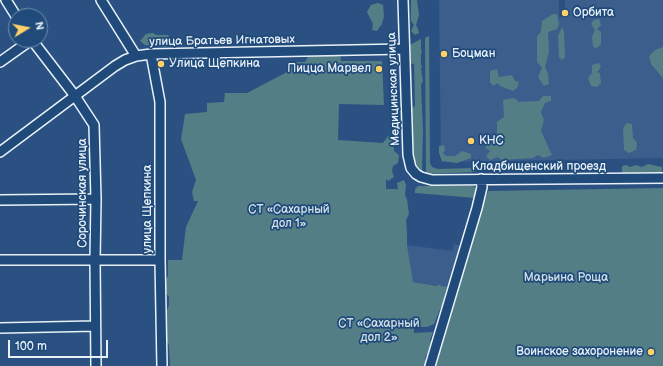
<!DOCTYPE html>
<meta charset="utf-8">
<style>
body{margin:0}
#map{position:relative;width:663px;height:366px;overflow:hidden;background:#2a5181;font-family:"Balsamiq Sans",sans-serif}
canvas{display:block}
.north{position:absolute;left:8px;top:8px;width:40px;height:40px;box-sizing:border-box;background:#1f4a7a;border:1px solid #6f8dac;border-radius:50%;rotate:80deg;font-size:11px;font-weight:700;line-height:16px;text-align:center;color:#e8f1f8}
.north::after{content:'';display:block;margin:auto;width:14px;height:18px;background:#ffd166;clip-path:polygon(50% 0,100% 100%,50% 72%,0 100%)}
.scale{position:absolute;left:8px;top:340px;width:100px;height:18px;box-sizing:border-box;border:2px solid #e8f1f8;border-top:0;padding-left:5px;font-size:12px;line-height:14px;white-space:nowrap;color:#e8f1f8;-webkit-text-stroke:3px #1f4a7a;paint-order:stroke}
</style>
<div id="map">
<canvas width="663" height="366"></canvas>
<div class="north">N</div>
<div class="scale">100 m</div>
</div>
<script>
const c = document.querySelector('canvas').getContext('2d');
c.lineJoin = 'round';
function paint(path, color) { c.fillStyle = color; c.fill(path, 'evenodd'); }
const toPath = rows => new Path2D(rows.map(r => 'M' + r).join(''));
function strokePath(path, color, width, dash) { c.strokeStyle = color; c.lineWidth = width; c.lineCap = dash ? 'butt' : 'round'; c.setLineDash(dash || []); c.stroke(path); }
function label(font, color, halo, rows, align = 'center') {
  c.font = font + ' "Balsamiq Sans",sans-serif'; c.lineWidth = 3.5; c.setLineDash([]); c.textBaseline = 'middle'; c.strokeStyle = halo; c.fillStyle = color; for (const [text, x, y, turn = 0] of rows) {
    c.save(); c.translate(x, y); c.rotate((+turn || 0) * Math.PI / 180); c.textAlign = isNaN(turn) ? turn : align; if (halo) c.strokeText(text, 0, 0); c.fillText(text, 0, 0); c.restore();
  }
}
const built = toPath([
 [439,0,559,0,559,17,565,17,565,0,663,0,663,158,441,162],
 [454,244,463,246,451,284,447,287,413,282,407,245,452,251]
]);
const green = toPath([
 [411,0,417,0,419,15,416,25,418,29,419,33,415,35,411,31,414,25,411,21],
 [378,3,383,5,384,16,382,24,377,31,372,30,373,24,367,12,371,5],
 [553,14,557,14,559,24,557,29,548,32,549,52,545,67,548,74,549,84,544,86,538,77,542,68,537,62,537,36,541,32,542,21],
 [599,19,601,25,597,29,601,32,601,44,597,48,593,47,592,37,595,30,591,24,594,20],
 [562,27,564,32,565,57,562,60,559,57,558,36],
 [153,33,156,35,168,35,171,41,166,47,145,45,140,41,146,34],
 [429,36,430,163,432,167,438,169,474,168,476,170,475,172,426,174,425,38],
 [421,39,421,48,422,52,421,54,421,64,422,67,421,69,423,81,421,85,423,131,422,172,416,166,412,159,410,110,415,106,414,64,408,63,408,46],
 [663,47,663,78,651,64,649,56,655,50],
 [310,53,323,53,331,56,338,54,341,58,341,61,382,61,384,105,339,104,338,140,383,143,388,136,393,138,394,151,399,155,398,163,393,166,392,171,394,177,388,181,386,179,386,189,398,189,397,183,404,180,406,185,405,195,407,199,409,214,406,220,407,233,407,245,413,282,437,286,438,284,441,286,447,287,444,297,445,303,441,307,434,324,427,327,414,327,414,333,433,332,430,340,432,343,425,358,427,364,425,366,170,366,169,345,166,341,166,313,169,305,169,297,165,292,166,278,168,277,168,260,182,260,186,227,198,201,194,201,192,192,196,180,181,139,185,114,207,112,207,103,224,102,225,93,247,93,291,70,290,66,296,62,305,62],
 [599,63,601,67,597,72,600,73,601,83,597,87,591,86,588,78,592,73,592,65],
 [497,69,499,77,512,75,515,81,519,82,517,88,513,91,500,86,498,83,493,86,490,82,490,71],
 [543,96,551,96,551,101,545,103,541,112,544,120,541,131,552,155,544,158,538,155,533,158,502,160,497,157,490,160,486,156,490,151,486,148,485,141,492,140,497,142,497,122,504,117,503,100,514,98,519,102,539,101],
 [627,123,632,124,633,138,637,143,636,150,629,153,624,150,623,128],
 [444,145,445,150,443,153,446,156,455,156,462,151,471,154,471,158,457,163,442,161,439,153,439,146],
 [648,164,662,167,662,173,652,174,645,172,636,174,631,172,626,175,622,172,622,166,626,165,630,167,636,165,642,167],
 [418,186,473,186,478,190,478,193,475,198,415,193,415,189],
 [663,188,663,366,436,366,463,265,488,191]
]);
const minor = toPath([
 [6,0,16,16],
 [101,0,136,56],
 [403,0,408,155,411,168,416,174,421,177,432,180,663,178],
 [32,40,75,96,94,125,96,199,95,260,96,366],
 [151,54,160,102,160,260,162,366],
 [0,62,31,40],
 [0,152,115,66,125,60,136,56,151,54,404,49],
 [0,200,96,199],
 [0,260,160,260],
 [0,328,95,326],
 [430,366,477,208,482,187,481,179]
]);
const markers = [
 [565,13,4,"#ffd166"],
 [444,54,4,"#ffd166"],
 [161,64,4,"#ffd166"],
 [379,69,4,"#ffd166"],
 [471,141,4,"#ffd166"],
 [651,352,4,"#ffd166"]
];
const poiNames = [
 ["Орбита",573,13],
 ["Боцман",452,54],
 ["Улица Щепкина",169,64],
 ["Пицца Марвел",371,69,"right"],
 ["КНС",479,141],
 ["Воинское захоронение",643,352,"right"]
];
const streetNames = [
 ["улица Братьев Игнатовых",222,41,-1],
 ["Медицинская улица",394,89,-92],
 ["Кладбищенский проезд",539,167],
 ["Сорочинская улица",83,193,-90],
 ["улица Щепкина",148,209,-90]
];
const parkNames = [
 ["СТ «Сахарный",289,210],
 ["дол 1»",289,224],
 ["Марьина Роща",566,278],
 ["СТ «Сахарный",379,324],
 ["дол 2»",379,338]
];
paint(built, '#3c5e8d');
paint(green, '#547e86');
strokePath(minor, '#e8f1f8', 12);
strokePath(minor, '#1f4a7a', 9);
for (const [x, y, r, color] of markers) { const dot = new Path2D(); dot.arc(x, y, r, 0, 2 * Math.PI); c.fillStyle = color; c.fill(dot); strokePath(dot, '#1f4a7a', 1.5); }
label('12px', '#e8f1f8', '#1f4a7a', poiNames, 'left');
label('12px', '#e8f1f8', '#1f4a7a', streetNames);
label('12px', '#d2e0e7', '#1f4a7a', parkNames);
</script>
